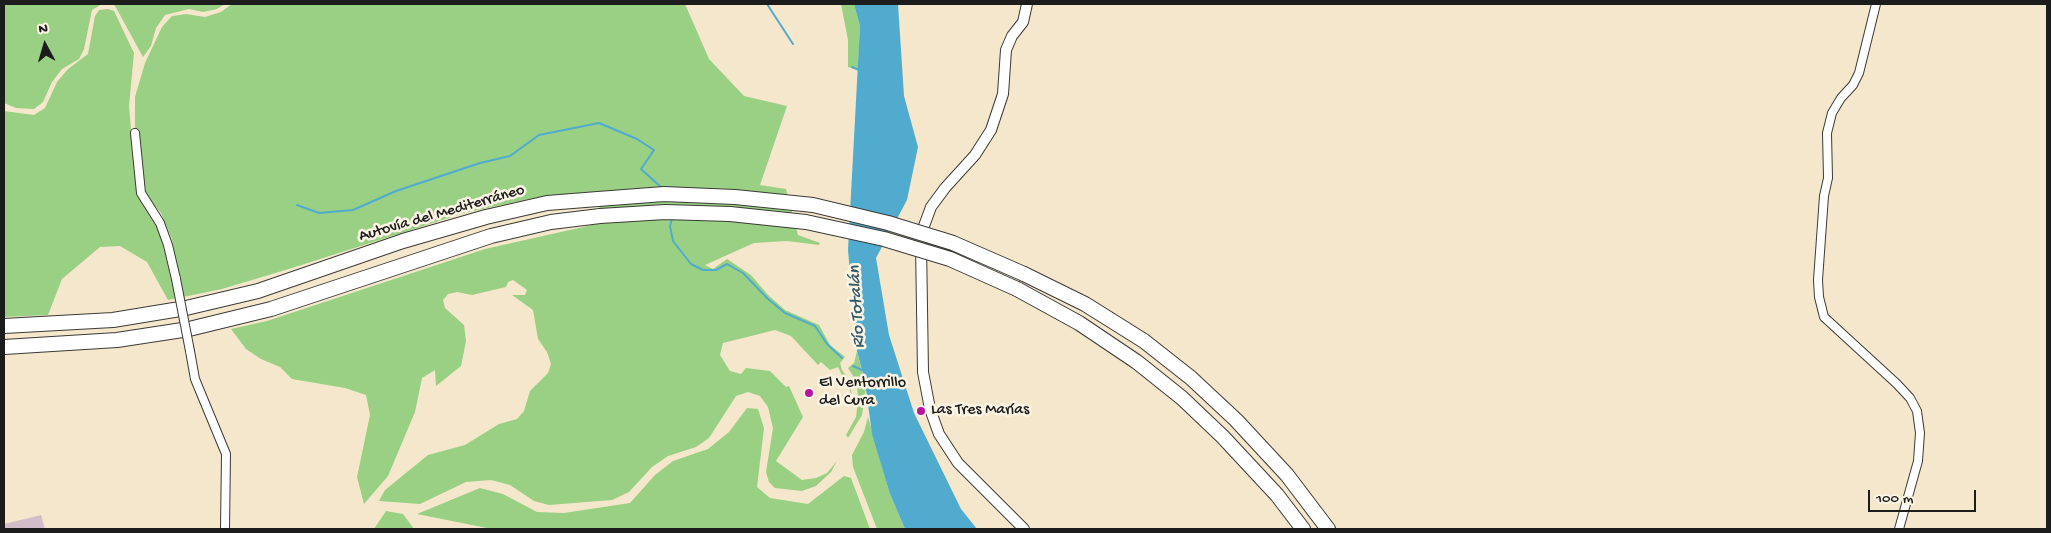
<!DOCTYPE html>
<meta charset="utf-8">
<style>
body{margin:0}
#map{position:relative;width:2051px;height:533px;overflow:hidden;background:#f4e7cc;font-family:"Gochi Hand",sans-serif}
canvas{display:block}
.frame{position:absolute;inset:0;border:5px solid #1c1c1c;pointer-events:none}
.north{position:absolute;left:20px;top:20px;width:50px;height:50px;-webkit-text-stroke:4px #fcf5e5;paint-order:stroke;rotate:354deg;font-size:14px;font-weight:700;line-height:20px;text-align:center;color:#1c1c1c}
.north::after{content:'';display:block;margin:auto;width:18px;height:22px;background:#1c1c1c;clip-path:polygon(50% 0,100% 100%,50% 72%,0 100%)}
.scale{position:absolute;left:1868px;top:490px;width:108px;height:22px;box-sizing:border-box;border:2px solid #1c1c1c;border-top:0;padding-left:6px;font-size:15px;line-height:18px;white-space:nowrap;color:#1c1c1c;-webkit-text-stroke:4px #fcf5e5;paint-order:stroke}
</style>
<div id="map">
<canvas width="2051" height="533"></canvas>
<div class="frame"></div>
<div class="north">N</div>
<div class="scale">100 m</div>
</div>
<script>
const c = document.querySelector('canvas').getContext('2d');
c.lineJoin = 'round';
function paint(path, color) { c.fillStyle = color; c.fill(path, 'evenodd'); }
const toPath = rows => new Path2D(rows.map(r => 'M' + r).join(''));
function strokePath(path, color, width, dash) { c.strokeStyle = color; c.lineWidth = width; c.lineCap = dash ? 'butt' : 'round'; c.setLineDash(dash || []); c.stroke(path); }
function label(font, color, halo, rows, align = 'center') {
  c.font = font + ' "Gochi Hand",sans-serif'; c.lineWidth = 5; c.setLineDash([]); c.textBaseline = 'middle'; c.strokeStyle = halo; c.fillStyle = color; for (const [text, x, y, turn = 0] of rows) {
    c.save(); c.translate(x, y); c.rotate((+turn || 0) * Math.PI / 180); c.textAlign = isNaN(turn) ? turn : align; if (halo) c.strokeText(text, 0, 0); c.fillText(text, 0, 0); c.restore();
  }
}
const industrial = toPath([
 [41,515,45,529,4,529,4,524]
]);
const green = toPath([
 [4,4,102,4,92,10,84,49,79,59,62,69,52,82,43,102,34,109,16,108,4,103],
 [114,4,225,4,217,9,203,12,189,9,165,15,156,28,151,46,143,57],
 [232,4,685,4,709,59,744,96,787,106,760,185,786,189,798,235,820,243,819,245,787,241,754,243,705,265,713,269,727,259,751,275,768,295,785,310,819,325,830,345,845,357,840,363,842,370,849,380,852,395,838,367,830,370,821,362,818,365,791,336,775,330,723,343,720,355,730,371,741,374,746,368,770,371,786,387,789,386,803,417,776,461,802,480,816,478,827,473,837,461,831,472,816,486,802,491,775,488,769,482,766,472,773,428,768,407,760,396,748,392,736,396,709,438,696,447,668,456,652,467,629,492,612,500,549,505,534,501,510,485,491,480,466,482,420,504,379,501,385,490,428,455,465,445,499,424,517,419,524,411,530,391,548,373,551,364,547,352,538,339,533,310,512,295,525,295,527,290,513,280,508,282,506,287,472,295,457,292,448,294,443,300,445,308,464,325,466,341,461,366,436,386,435,370,422,378,415,412,388,476,364,504,357,477,370,415,366,395,345,388,292,379,280,367,261,359,246,349,231,329,267,321,485,249,601,223,598,192,539,197,464,213,292,268,222,289,168,300,147,262,120,246,100,247,62,279,48,315,4,317,4,111,34,115,45,108,57,82,68,69,88,54,95,16,99,10,108,9,114,11,134,53,129,106,136,187,159,227,172,280,179,279,172,239,161,213,144,192,135,130,135,97,145,63,162,27,172,16,186,14,205,17,221,12],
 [841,4,854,4,860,26,858,70,848,67,848,40],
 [857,351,866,388,862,415,848,438,846,435,856,417,858,401,857,382,848,368,854,363],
 [747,408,758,409,764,428,757,487,770,498,808,504,844,476,851,478,870,529,492,529,417,514,480,488,503,494,537,512,564,513,630,503,655,475,673,461,708,449,729,432],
 [868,417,890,494,905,529,877,529,853,467,852,455,864,432],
 [386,511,403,514,414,529,374,529]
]);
const water = toPath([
 [854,4,898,4,904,96,918,147,907,200,876,258,889,335,914,413,961,509,977,529,905,529,890,494,872,434,865,382,857,351,848,250,860,26]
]);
const stream = toPath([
 [767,4,793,44],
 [852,67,859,70],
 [297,205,319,213,353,210,396,191,480,163,510,156,539,135,599,123,637,139,654,150,641,169,662,188],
 [672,219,670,226,673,241,691,264,703,270,716,270,727,264,743,273,768,299,785,313,815,326,827,344,842,358],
 [853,366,862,370]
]);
const minor = toPath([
 [1876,4,1859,73,1853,85,1841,98,1832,113,1827,133,1828,178,1824,196,1818,280,1819,297,1824,317,1897,384,1910,398,1917,411,1920,433,1918,461,1899,529],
 [135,133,141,193,160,223,168,245,176,279],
 [190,351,195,379,226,454,225,529]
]);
const tertiary = toPath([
 [1024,529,958,463,939,434,930,409,923,372,921,244,924,226,931,207,945,188,975,155,991,130,1003,94,1006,50,1012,36,1023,22,1027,4]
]);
const motorway = toPath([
 [1024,274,1085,304,1144,341,1191,378,1236,420,1287,475,1328,529],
 [1017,289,1079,323,1137,362,1182,398,1223,437,1277,495,1303,529],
 [4,326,113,320,186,308,258,291,403,241,486,217,547,203,598,199],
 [4,347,117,340,189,329,271,309,491,236,551,222,600,216]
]);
const minorBridge = toPath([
 [176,279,190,351]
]);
const motorwayBridge = toPath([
 [598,199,664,194,735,197,813,205,888,223,953,243,1024,274],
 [600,216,665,212,730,214,806,222,884,239,950,259,1017,289]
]);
const markers = [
 [809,393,5,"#b5179e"],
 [921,411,5,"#b5179e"]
];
const streetNames = [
 ["Autovía del Mediterráneo",442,214,-16]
];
const poiNames = [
 ["El Ventorrillo",819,384],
 ["del Cura",819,402],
 ["Las Tres Marías",931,411]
];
const waterNames = [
 ["Río Totalán",858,307,-93]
];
paint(industrial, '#d2bdc8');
paint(green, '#99d083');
paint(water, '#51abcf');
strokePath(stream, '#51abcf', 2);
strokePath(minor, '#3c3a36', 10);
strokePath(tertiary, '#3c3a36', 12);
strokePath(motorway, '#3c3a36', 16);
strokePath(minor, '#fff', 8);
strokePath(tertiary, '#fff', 10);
strokePath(motorway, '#fff', 14);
strokePath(minorBridge, '#3c3a36', 10, []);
strokePath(motorwayBridge, '#3c3a36', 16, []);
strokePath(minorBridge, '#fff', 8);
strokePath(motorwayBridge, '#fff', 14);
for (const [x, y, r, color] of markers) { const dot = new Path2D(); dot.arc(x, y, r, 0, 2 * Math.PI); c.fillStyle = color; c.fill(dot); strokePath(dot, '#fcf5e5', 2); }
label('16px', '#1c1c1c', '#fcf5e5', streetNames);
label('16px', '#1c1c1c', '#fcf5e5', poiNames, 'left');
label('italic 18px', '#345c6d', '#fcf5e5', waterNames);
</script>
